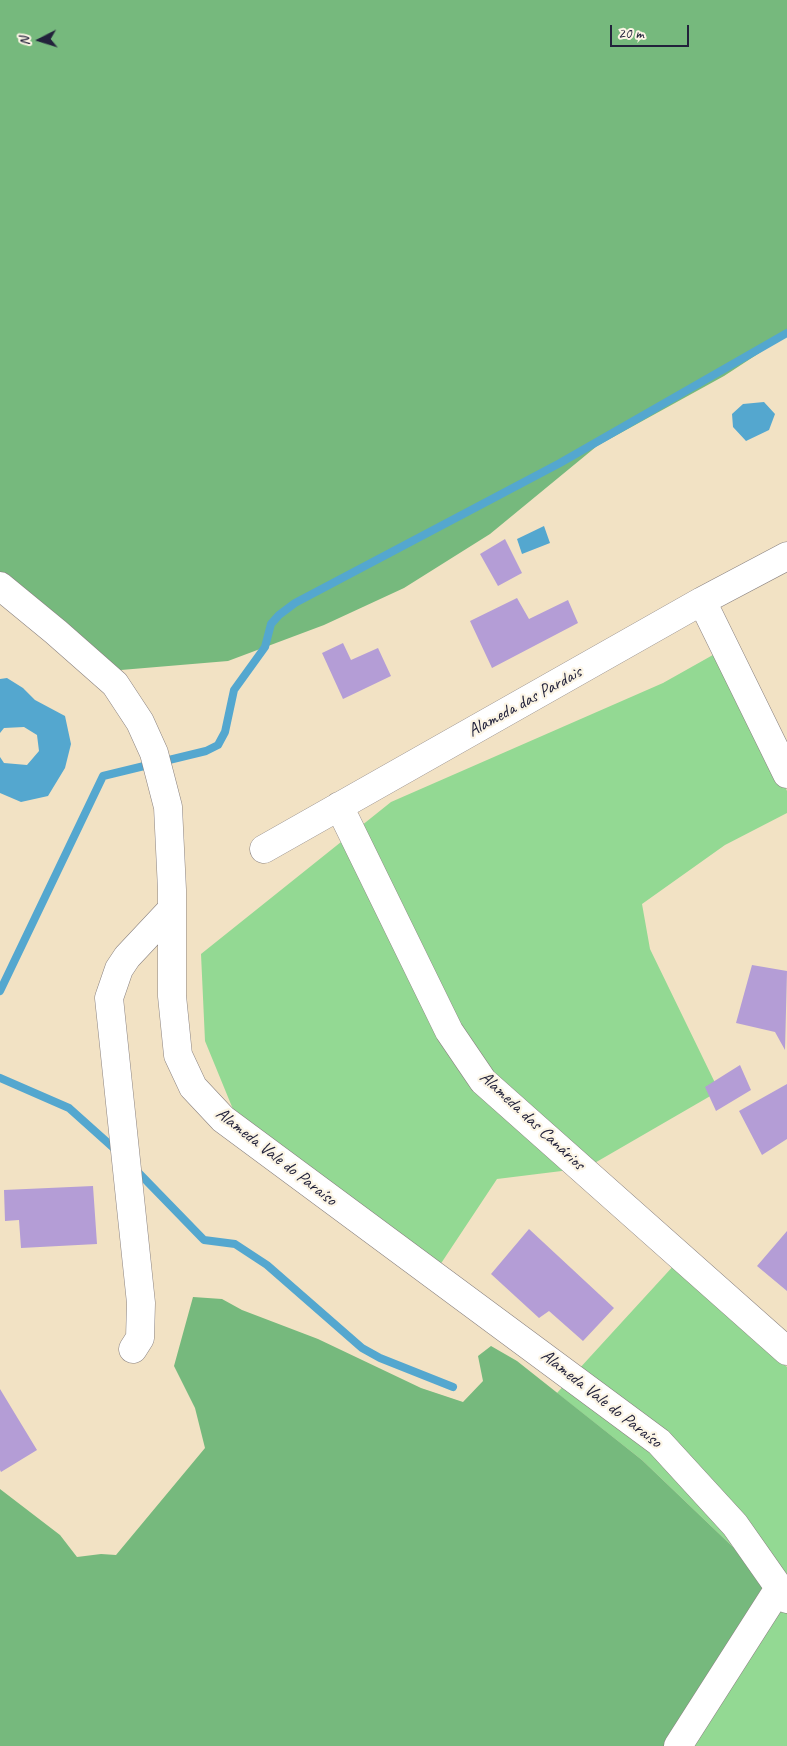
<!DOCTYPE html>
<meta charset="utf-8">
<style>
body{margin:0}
#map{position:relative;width:787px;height:1746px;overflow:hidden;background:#f2e2c4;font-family:Caveat,sans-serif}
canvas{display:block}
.north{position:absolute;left:15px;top:15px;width:50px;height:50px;-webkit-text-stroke:4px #fcf5e5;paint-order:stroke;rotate:265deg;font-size:14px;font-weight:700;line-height:20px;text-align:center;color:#22223b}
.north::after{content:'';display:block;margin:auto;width:18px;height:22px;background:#22223b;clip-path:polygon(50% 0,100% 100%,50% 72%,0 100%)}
.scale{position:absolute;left:610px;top:25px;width:79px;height:22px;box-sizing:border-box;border:2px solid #22223b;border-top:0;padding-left:6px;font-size:15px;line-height:18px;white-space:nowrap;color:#22223b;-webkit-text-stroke:4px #fcf5e5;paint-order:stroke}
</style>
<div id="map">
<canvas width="787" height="1746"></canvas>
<div class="north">N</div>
<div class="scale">20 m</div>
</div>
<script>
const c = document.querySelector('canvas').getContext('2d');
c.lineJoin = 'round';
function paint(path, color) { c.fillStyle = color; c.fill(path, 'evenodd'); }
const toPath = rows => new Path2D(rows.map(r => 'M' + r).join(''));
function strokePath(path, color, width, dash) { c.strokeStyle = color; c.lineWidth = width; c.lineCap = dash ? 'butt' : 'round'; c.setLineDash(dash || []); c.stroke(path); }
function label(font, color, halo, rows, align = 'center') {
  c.font = font + ' Caveat,sans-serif'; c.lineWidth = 4.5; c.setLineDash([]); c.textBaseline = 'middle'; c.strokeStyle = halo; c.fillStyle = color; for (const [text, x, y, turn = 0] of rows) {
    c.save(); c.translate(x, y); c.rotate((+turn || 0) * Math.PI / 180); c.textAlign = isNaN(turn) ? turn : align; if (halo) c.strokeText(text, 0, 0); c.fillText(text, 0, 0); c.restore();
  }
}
const green = toPath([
 [736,642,751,713,787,791,787,813,725,845,642,904,650,949,719,1091,586,1168,497,1179,430,1280,237,1119,205,1041,201,954,391,802,663,683],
 [676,1263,787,1367,787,1746,682,1746,761,1643,775,1616,775,1599,734,1548,642,1460,557,1393]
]);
const forest = toPath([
 [0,0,787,0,787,335,724,376,597,446,490,534,404,588,324,625,228,661,109,671,0,591],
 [193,1297,222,1299,242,1310,318,1339,421,1388,463,1402,483,1381,478,1356,491,1346,517,1361,642,1460,734,1548,775,1599,775,1616,761,1643,682,1746,0,1746,0,1489,60,1535,77,1557,101,1554,116,1555,205,1448,195,1408,174,1366]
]);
const water = toPath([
 [764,402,775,414,769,430,746,441,733,427,732,414,743,404],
 [544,526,550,543,522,554,517,539],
 [7,678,23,688,35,700,65,716,71,744,65,768,48,796,21,802,0,793,0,757,4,763,27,765,39,751,37,735,24,727,4,728,0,733,0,679]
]);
const stream = toPath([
 [0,991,103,776,206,751,218,745,225,732,234,690,265,647,271,624,279,615,295,603,560,463,787,333],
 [0,1078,69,1108,117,1151],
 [134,1168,204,1240,235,1244,267,1265,362,1348,380,1358,453,1387]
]);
const building = toPath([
 [505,539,522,573,498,586,480,554],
 [517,598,529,619,568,600,578,623,492,668,470,621],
 [343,643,351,660,378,648,391,676,343,699,322,653],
 [752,965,787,971,785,1050,775,1032,736,1023],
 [740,1065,751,1090,716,1111,705,1087],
 [787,1084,787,1139,762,1155,739,1111],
 [93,1186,97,1244,21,1248,19,1220,5,1221,4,1190],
 [529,1229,614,1308,583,1341,549,1311,539,1318,491,1274],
 [787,1231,787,1291,757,1266],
 [0,1389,37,1450,1,1472,0,1470]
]);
const minor = toPath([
 [0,586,56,632,115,684,140,722,154,753,168,807,172,890,172,996,178,1055,193,1087,223,1119,659,1442,735,1525,787,1599],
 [702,601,787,774],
 [339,806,449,1031,483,1081,787,1351],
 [264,849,702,601,787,556],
 [133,1349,140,1338,141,1303,109,998,119,969,127,957,172,909],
 [678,1746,779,1588]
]);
const streetNames = [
 ["Alameda das Pardais",525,702,-29],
 ["Alameda das Canários",532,1121,43],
 ["Alameda Vale do Paraíso",276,1157,38],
 ["Alameda Vale do Paraíso",601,1399,38]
];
paint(green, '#93d993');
paint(forest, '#76b97d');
paint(water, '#54a7cf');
strokePath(stream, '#54a7cf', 8);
paint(building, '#b49dd6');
strokePath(minor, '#8a8280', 29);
strokePath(minor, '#fff', 28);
label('18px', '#22223b', '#fcf5e5', streetNames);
</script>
